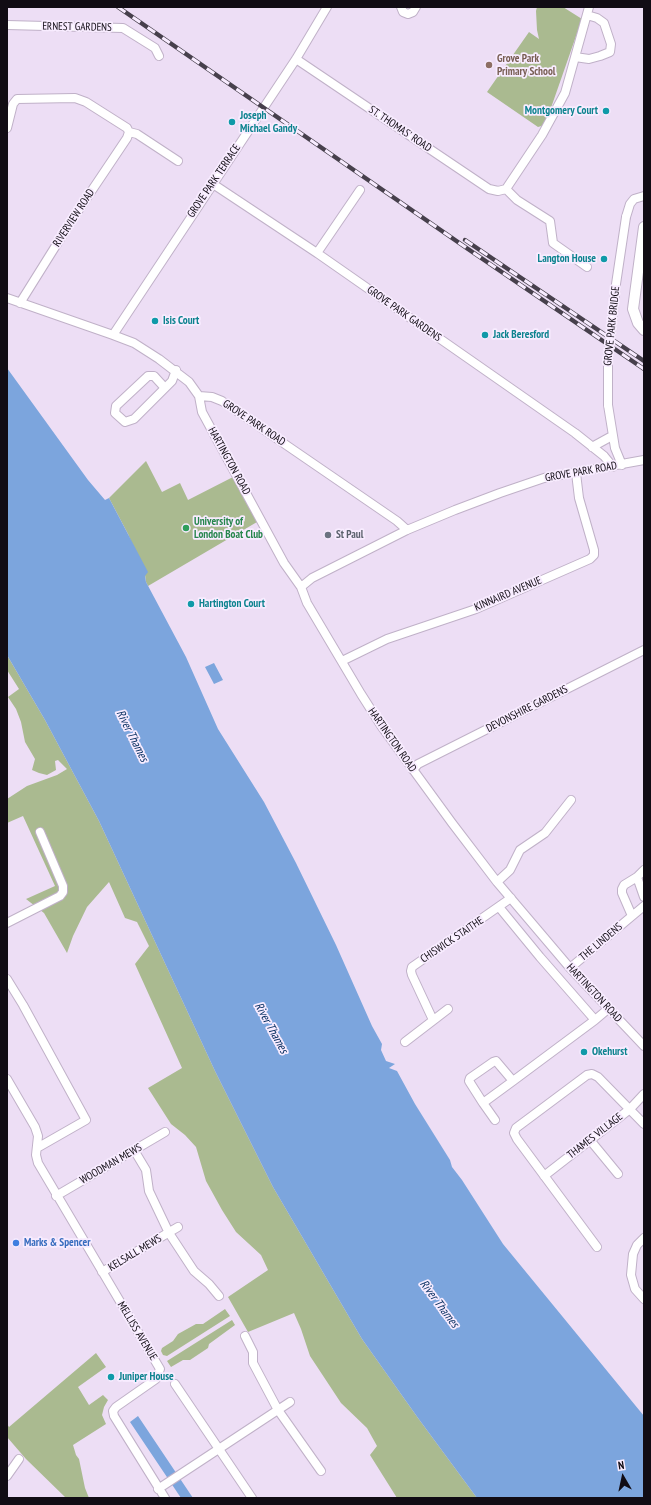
<!DOCTYPE html>
<style>
body{margin:0}
#map{position:relative;width:651px;height:1505px;overflow:hidden;background:#eddef5;font-family:"PT Sans Narrow",sans-serif}
canvas{display:block}
.frame{position:absolute;inset:0;border:8px solid #110c14;pointer-events:none}
.north{position:absolute;left:603px;top:1457px;width:40px;height:40px;-webkit-text-stroke:3px #f8ecff;paint-order:stroke;rotate:351deg;font-size:11px;font-weight:700;line-height:16px;text-align:center;color:#110c14}
.north::after{content:'';display:block;margin:auto;width:14px;height:18px;background:#110c14;clip-path:polygon(50% 0,100% 100%,50% 72%,0 100%)}
</style>
<div id="map">
<canvas width="651" height="1505"></canvas>
<div class="frame"></div>
<div class="north">N</div>
</div>
<script>
const c = document.querySelector('canvas').getContext('2d');
c.lineJoin = 'round';
function paint(path, color) { c.fillStyle = color; c.fill(path, 'evenodd'); }
const toPath = rows => new Path2D(rows.map(r => 'M' + r).join(''));
function strokePath(path, color, width, dash) { c.strokeStyle = color; c.lineWidth = width; c.lineCap = dash ? 'butt' : 'round'; c.setLineDash(dash || []); c.stroke(path); }
function label(font, color, halo, rows, align = 'center') {
  c.font = font + ' "PT Sans Narrow",sans-serif'; c.lineWidth = 3.5; c.setLineDash([]); c.textBaseline = 'middle'; c.strokeStyle = halo; c.fillStyle = color; for (const [text, x, y, turn = 0] of rows) {
    c.save(); c.translate(x, y); c.rotate((+turn || 0) * Math.PI / 180); c.textAlign = isNaN(turn) ? turn : align; if (halo) c.strokeText(text, 0, 0); c.fillText(text, 0, 0); c.restore();
  }
}
const green = toPath([
 [537,7,563,7,582,19,545,125,538,127,487,92,529,32,539,39,537,30,536,11],
 [146,461,162,492,180,483,188,500,233,477,257,522,148,586,146,582,145,575,128,534,109,498],
 [7,655,45,720,99,821,215,1071,273,1187,362,1339,418,1418,477,1498,397,1498,370,1455,377,1446,367,1428,341,1403,310,1356,301,1329,294,1313,248,1332,228,1297,268,1270,261,1255,236,1232,222,1210,206,1181,196,1147,185,1135,171,1124,148,1088,182,1068,135,964,149,946,137,922,125,918,109,882,87,907,73,936,67,953,44,913,26,899,55,886,23,816,7,823,7,799,27,786,57,775,67,769,58,760,55,761,56,770,47,775,39,773,32,770,35,759,25,742,21,722,16,709,8,697,19,689,7,670],
 [225,1309,230,1316,167,1356,163,1355,161,1351,162,1348,173,1341,178,1334,196,1324,203,1324],
 [232,1320,235,1325,209,1344,208,1348,190,1360,183,1360,171,1367,167,1361],
 [96,1353,106,1367,78,1387,89,1405,103,1395,108,1400,104,1407,102,1415,106,1424,73,1445,76,1455,79,1459,85,1488,89,1498,66,1498,26,1459,7,1437,7,1424,9,1427]
]);
const water = toPath([
 [7,368,88,480,105,500,109,498,148,572,145,576,146,582,186,657,218,729,264,802,296,863,336,945,372,1026,382,1044,381,1050,386,1061,395,1064,389,1068,397,1071,415,1104,450,1160,452,1167,462,1180,503,1244,644,1416,644,1498,477,1498,418,1418,362,1339,273,1187,215,1071,99,821,45,720,7,655],
 [214,663,223,680,214,684,205,667],
 [138,1416,193,1498,181,1498,130,1422]
]);
const minor = toPath([
 [401,7,403,12,408,14,413,12,416,7],
 [7,25,123,28,155,48,159,56],
 [575,57,589,59,600,56,610,52,611,44,604,23,597,18,587,15],
 [296,59,489,189,498,191,506,189,542,135,565,93,589,7],
 [7,128,13,104,17,99,75,98,86,102,127,128,129,132,137,134,178,161],
 [213,184,317,253,575,433,604,456,613,467],
 [506,189,517,200,550,221,553,243,587,267],
 [626,217,630,204,634,199,644,196],
 [317,253,360,190],
 [7,298,113,335,134,343,159,359,189,382,199,396,202,412,284,563,301,587,307,603,361,694,382,727,452,823,497,882,570,968,644,1046],
 [20,303,70,223,127,138,129,132],
 [113,335,296,59,327,7],
 [165,388,154,376,148,376,116,406,115,413,125,422,134,419,172,381,176,370],
 [199,396,212,397,222,401,397,521,407,530],
 [608,405,615,448,622,465],
 [592,447,612,436],
 [301,587,312,578,407,530,455,510,500,493,544,478,644,460],
 [342,661,387,639,476,609,590,559,594,555,594,550,579,498,576,473],
 [413,770,418,764,644,650],
 [637,877,644,870],
 [497,882,510,870,520,850,545,833,571,800],
 [644,897,637,877,624,885,622,889,622,893,632,916,644,906],
 [499,907,540,957,595,1020],
 [7,923,60,896,63,892,63,886,40,832],
 [570,968,632,916],
 [7,979,23,1005,86,1120,37,1148],
 [433,1020,412,975,411,971,412,967,511,898],
 [405,1042,448,1009],
 [7,1079,35,1127,38,1136,36,1155,38,1163,160,1369,156,1379,116,1407,113,1411,114,1416,165,1498],
 [513,1081,496,1061,493,1062,470,1078,469,1081,483,1103,513,1081,595,1020,608,1009],
 [483,1103,495,1120],
 [590,1140,618,1174],
 [134,1150,146,1170,149,1191,169,1233,194,1271,209,1284,219,1296],
 [544,1176,630,1109,644,1094],
 [56,1196,165,1132],
 [644,1238,637,1245,633,1254,631,1275,635,1289,644,1299],
 [597,1247,517,1139,514,1133,516,1128,587,1075,592,1074,598,1077,644,1124],
 [102,1272,178,1227],
 [245,1336,253,1352,253,1363,278,1410,321,1471],
 [175,1384,252,1498],
 [7,1476,19,1459],
 [158,1489,290,1402]
]);
const tertiary = toPath([
 [644,227,633,309,638,323,644,330]
]);
const rail = toPath([
 [118,7,468,249,644,369],
 [465,240,644,361]
]);
const minorBridge = toPath([
 [608,405,608,360,616,284,626,217]
]);
const markers = [
 [489,65,4,"#8d6e63"],
 [606,111,4,"#0f9aa8"],
 [232,122,4,"#0f9aa8"],
 [604,259,4,"#0f9aa8"],
 [155,321,4,"#0f9aa8"],
 [485,335,4,"#0f9aa8"],
 [186,528,4,"#2e9e5b"],
 [328,535,4,"#6b7280"],
 [191,604,4,"#0f9aa8"],
 [584,1052,4,"#0f9aa8"],
 [16,1243,4,"#3f7fe0"],
 [111,1377,4,"#0f9aa8"]
];
const streetNames = [
 ["ERNEST GARDENS",77,27,1],
 ["ST. THOMAS' ROAD",400,129,34],
 ["GROVE PARK TERRACE",214,181,-56],
 ["RIVERVIEW ROAD",74,218,-57],
 ["GROVE PARK GARDENS",404,314,35],
 ["GROVE PARK BRIDGE",612,326,-84],
 ["GROVE PARK ROAD",254,423,34],
 ["HARTINGTON ROAD",229,461,61],
 ["GROVE PARK ROAD",581,472,-10],
 ["KINNAIRD AVENUE",508,594,-23],
 ["DEVONSHIRE GARDENS",527,709,-27],
 ["HARTINGTON ROAD",392,740,55],
 ["CHISWICK STAITHE",452,940,-34],
 ["THE LINDENS",601,942,-40],
 ["HARTINGTON ROAD",594,993,47],
 ["THAMES VILLAGE",595,1136,-38],
 ["WOODMAN MEWS",111,1164,-30],
 ["KELSALL MEWS",135,1253,-31],
 ["MELLISS AVENUE",137,1331,59]
];
const educationNames = [
 ["Grove Park",497,59],
 ["Primary School",497,72]
];
const cultureNames = [
 ["Montgomery Court",598,111,"right"],
 ["Joseph",240,116],
 ["Michael Gandy",240,129],
 ["Langton House",596,259,"right"],
 ["Isis Court",163,321],
 ["Jack Beresford",493,335],
 ["Hartington Court",199,604],
 ["Okehurst",592,1052],
 ["Juniper House",119,1377]
];
const leisureNames = [
 ["University of",194,522],
 ["London Boat Club",194,535]
];
const worshipNames = [
 ["St Paul",336,535]
];
const shopNames = [
 ["Marks & Spencer",24,1243]
];
const waterNames = [
 ["River Thames",132,736,63],
 ["River Thames",271,1028,61],
 ["River Thames",439,1304,53]
];
paint(green, '#aaba90');
paint(water, '#7ca5dd');
strokePath(minor, '#c0b1c8', 10);
strokePath(tertiary, '#c0b1c8', 12);
strokePath(minor, '#fff', 8);
strokePath(tertiary, '#fff', 10);
strokePath(rail, '#47404c', 4.5);
strokePath(rail, '#f8ecff', 3, [9]);
strokePath(minorBridge, '#c0b1c8', 10, []);
strokePath(minorBridge, '#fff', 8);
for (const [x, y, r, color] of markers) { const dot = new Path2D(); dot.arc(x, y, r, 0, 2 * Math.PI); c.fillStyle = color; c.fill(dot); strokePath(dot, '#f8ecff', 1.5); }
label('11px', '#110c14', '#f8ecff', streetNames);
label('bold 11px', '#785e54', '#f8ecff', educationNames, 'left');
label('bold 11px', '#0d838f', '#f8ecff', cultureNames, 'left');
label('bold 11px', '#27864d', '#f8ecff', leisureNames, 'left');
label('bold 11px', '#5b616d', '#f8ecff', worshipNames, 'left');
label('bold 11px', '#366cbe', '#f8ecff', shopNames, 'left');
label('italic 12px', '#032c5e', '#f8ecff', waterNames);
</script>
